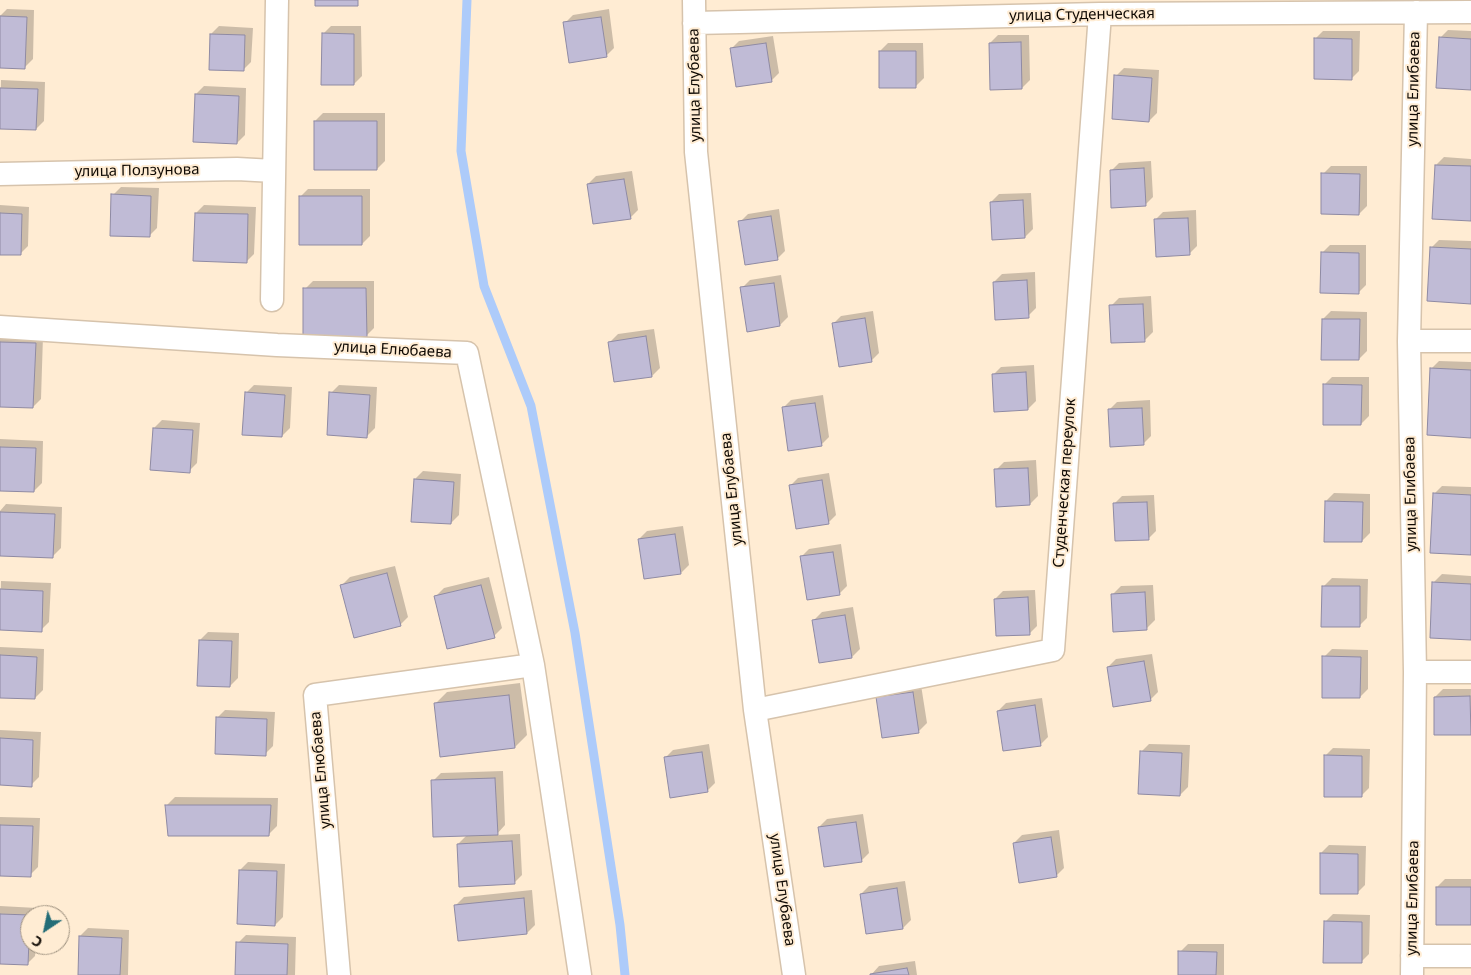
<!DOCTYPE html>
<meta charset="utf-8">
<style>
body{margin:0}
#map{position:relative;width:1471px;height:975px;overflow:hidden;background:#ffecd3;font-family:"Noto Sans",sans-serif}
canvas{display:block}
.north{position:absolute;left:20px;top:905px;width:50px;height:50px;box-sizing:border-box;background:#ffecd3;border:1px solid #9f9280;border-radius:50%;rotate:214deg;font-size:14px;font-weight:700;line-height:20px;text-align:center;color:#100a04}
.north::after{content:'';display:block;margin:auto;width:18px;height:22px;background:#246d77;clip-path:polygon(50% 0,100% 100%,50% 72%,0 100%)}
</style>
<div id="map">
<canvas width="1471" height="975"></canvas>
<div class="north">С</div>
</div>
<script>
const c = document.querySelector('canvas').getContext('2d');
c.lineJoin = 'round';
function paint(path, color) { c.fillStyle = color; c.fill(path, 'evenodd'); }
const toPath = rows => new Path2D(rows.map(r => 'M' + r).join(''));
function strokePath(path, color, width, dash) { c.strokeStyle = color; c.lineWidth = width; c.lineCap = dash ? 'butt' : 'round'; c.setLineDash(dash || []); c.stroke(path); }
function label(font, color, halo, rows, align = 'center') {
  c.font = font + ' "Noto Sans",sans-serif'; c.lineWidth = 4; c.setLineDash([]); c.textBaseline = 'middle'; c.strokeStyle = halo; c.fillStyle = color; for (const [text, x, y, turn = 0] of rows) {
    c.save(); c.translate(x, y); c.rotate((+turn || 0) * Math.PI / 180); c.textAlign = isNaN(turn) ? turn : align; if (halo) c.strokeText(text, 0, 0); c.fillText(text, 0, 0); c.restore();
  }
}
const shadow = toPath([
 [7,9,34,10,33,59,25,67,0,66,0,16],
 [609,9,614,48,606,56,565,23,573,15],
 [219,26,253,28,251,62,243,70,211,34],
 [331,26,361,26,362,76,354,84,323,34],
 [1448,30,1471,31,1471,89,1440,38],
 [1323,31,1360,31,1359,71,1351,79,1315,39],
 [998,35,1029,35,1030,80,1022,88,990,43],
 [773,36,779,73,771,81,731,49,739,41],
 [888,43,923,43,924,78,916,86,880,51],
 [1124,68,1159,70,1157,113,1149,121,1116,76],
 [1,80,45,82,44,121,36,129,0,128],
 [204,86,246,88,245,135,237,143,196,94],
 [323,113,385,113,385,161,377,169,315,121],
 [1444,157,1471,159,1471,220,1436,165],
 [1151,161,1153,197,1145,205,1111,171,1119,163],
 [1331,166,1367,166,1367,206,1359,214,1323,174],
 [632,171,638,210,630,218,588,184,596,176],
 [121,187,159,188,157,228,149,236,113,195],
 [308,189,370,189,370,236,362,244,300,197],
 [1031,193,1033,229,1025,237,991,202,999,194],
 [0,205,29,207,28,246,20,254,0,253],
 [204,205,256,207,254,254,246,262,196,213],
 [779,209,785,251,777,259,740,222,748,214],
 [1196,210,1197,246,1189,254,1155,220,1163,212],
 [1439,240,1471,241,1471,302,1431,248],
 [1330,245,1366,245,1366,285,1358,293,1322,253],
 [1035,272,1036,308,1028,316,994,282,1002,274],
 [781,275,788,317,780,325,748,330,742,288,750,280],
 [313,281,374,281,374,328,366,336,305,289],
 [1151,296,1153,332,1145,340,1111,306,1119,298],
 [873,311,879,353,871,361,833,324,841,316],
 [1331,311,1367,312,1367,351,1359,359,1323,319],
 [654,329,660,368,652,376,610,342,618,334],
 [5,334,43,336,41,399,33,407,0,405,0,339],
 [1439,361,1471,362,1471,436,1431,369],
 [1034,365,1036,401,1028,409,993,375,1001,367],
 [1332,377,1369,377,1369,416,1361,424,1324,385],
 [254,385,292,387,290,428,282,436,246,393],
 [339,385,377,387,375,428,367,436,331,393],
 [823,395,829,437,821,445,783,408,791,400],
 [1150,400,1151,436,1143,444,1109,410,1117,402],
 [162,420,200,423,197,463,189,471,154,428],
 [0,439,43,441,42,483,34,491,0,490],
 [1036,460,1038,496,1030,504,996,470,1004,462],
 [423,471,461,474,459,515,451,523,415,479],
 [829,473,836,515,828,523,790,486,798,478],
 [1442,486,1471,487,1471,554,1434,494],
 [1334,493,1370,494,1370,533,1362,541,1326,501],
 [1154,495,1156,531,1148,539,1114,504,1122,496],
 [6,504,62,507,61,548,53,556,0,554,0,511],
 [683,526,689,565,681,573,639,539,647,531],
 [841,544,847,586,839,594,801,557,809,549],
 [395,566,408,617,400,625,342,585,350,577],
 [1442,574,1471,576,1471,638,1434,582],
 [489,577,502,628,494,636,436,596,444,588],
 [1332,578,1368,579,1367,618,1359,626,1324,586],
 [1,581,51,583,49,622,41,630,0,629],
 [1153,585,1155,620,1147,628,1113,594,1121,586],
 [1035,590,1037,626,1029,634,995,599,1003,591],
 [853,607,860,649,852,657,814,620,822,612],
 [208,632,239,633,238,678,230,686,200,640],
 [0,647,44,649,43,690,35,698,0,696],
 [1332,649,1368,650,1368,689,1360,697,1324,657],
 [1152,654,1158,692,1150,700,1108,667,1116,659],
 [520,683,527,735,515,747,435,704,447,692],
 [921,685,927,723,919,731,883,736,877,698,885,690],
 [1443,689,1471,689,1470,734,1435,697],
 [1042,698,1048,737,1040,745,998,711,1006,703],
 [225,710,275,712,273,746,265,754,217,718],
 [0,730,41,732,39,777,31,785,0,784],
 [709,744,715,783,707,791,665,758,673,750],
 [1149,744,1190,745,1188,787,1180,795,1141,752],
 [1333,748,1370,749,1369,788,1361,796,1325,756],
 [503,771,505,825,496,835,520,834,522,875,514,883,458,844,468,834,433,781,441,773],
 [175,797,278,798,277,826,269,834,167,805],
 [863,814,869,853,861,861,819,827,827,819],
 [0,817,40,818,38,867,30,875,0,874],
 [1059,830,1064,868,1056,876,1014,843,1022,835],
 [1329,845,1366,846,1365,885,1357,893,1321,853],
 [248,862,285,864,283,917,275,925,240,870],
 [1445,879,1471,879,1471,924,1437,887],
 [905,881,911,920,903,928,861,894,869,886],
 [532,890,535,925,527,933,456,905,464,897],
 [0,906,37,908,37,915,30,915,30,945,36,945,35,956,27,964,0,963],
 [1333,914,1370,915,1369,954,1361,962,1325,922],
 [88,928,129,930,128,975,79,975,80,936],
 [246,935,296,937,295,975,236,975,238,943],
 [1188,944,1224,944,1224,975,1179,975,1180,952],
 [915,961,917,975,871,975,879,966]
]);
const stream = toPath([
 [467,0,461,151,484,286,531,406,575,633,620,925,625,975]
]);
const building = toPath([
 [315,0,358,0,358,6,315,6,315,0],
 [0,16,27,17,25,69,0,68,0,16],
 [601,17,607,57,569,63,563,22,601,17],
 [322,33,354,34,354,85,321,85,322,33],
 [210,34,245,35,244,71,209,70,210,34],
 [1439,37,1471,39,1471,90,1436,88,1439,37],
 [1314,38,1352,39,1352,80,1314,79,1314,38],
 [1021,42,1022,89,990,90,989,43,1021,42],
 [766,43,772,82,736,87,730,48,766,43],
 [879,51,916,51,916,88,879,88,879,51],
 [1114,75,1152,78,1149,122,1112,119,1114,75],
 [0,88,38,89,36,130,0,129,0,88],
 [195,94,239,96,237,144,193,142,195,94],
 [314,121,377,121,377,170,314,170,314,121],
 [1435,165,1471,166,1471,221,1432,219,1435,165],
 [1144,168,1146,206,1111,208,1110,170,1144,168],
 [1321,173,1360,174,1359,215,1321,214,1321,173],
 [624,179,631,219,593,224,587,184,624,179],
 [111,194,151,196,150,237,110,236,111,194],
 [299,196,362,196,362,245,299,245,299,196],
 [1023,200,1025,238,992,240,990,202,1023,200],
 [0,213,22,214,21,255,0,255,0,213],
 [195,213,248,214,247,263,193,261,195,213],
 [771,216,778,260,745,265,738,221,771,216],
 [1188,218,1190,255,1156,257,1154,219,1188,218],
 [1430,247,1471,249,1471,304,1427,301,1430,247],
 [1321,252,1359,253,1359,294,1320,293,1321,252],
 [1027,280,1029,318,995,320,993,282,1027,280],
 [774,283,780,326,747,332,740,287,774,283],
 [303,288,366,288,367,337,303,337,303,288],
 [1143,304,1145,342,1111,343,1109,305,1143,304],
 [865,318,872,362,839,367,832,323,865,318],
 [1322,319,1360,319,1359,360,1321,360,1322,319],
 [646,336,652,377,614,382,608,342,646,336],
 [0,342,36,343,33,408,0,407,0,342],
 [1430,368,1471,370,1471,438,1427,435,1430,368],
 [1026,372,1028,410,994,412,992,374,1026,372],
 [1323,384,1362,385,1361,425,1323,425,1323,384],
 [245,392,285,395,282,437,242,435,245,392],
 [329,392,370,395,367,438,327,435,329,392],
 [815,403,822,446,788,451,782,407,815,403],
 [1142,408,1144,445,1110,447,1108,409,1142,408],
 [153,428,193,430,190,473,150,470,153,428],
 [0,447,36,448,34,492,0,491,0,447],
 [1028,468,1030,505,996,507,994,469,1028,468],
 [414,479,454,482,451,524,411,522,414,479],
 [822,480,829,524,796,529,789,485,822,480],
 [1433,493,1471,495,1471,555,1430,553,1433,493],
 [1325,501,1363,502,1362,542,1324,542,1325,501],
 [1147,502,1149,540,1115,541,1113,503,1147,502],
 [0,512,55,514,53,558,0,556,0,512],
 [675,534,681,574,644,579,638,539,675,534],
 [833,552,840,595,807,600,800,556,833,552],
 [387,573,401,626,354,638,340,585,387,573],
 [1432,582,1471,584,1471,640,1430,638,1432,582],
 [481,585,495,638,447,649,434,596,481,585],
 [1322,586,1360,586,1360,627,1321,627,1322,586],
 [0,589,43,591,42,632,0,630,0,589],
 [1145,592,1147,630,1113,632,1111,594,1145,592],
 [1028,597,1030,635,996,636,994,599,1028,597],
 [845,615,852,658,819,663,812,620,845,615],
 [199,640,232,641,230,687,197,686,199,640],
 [0,655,37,657,35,699,0,698,0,655],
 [1322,656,1361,657,1360,698,1322,698,1322,656],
 [1144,661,1151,701,1113,707,1107,667,1144,661],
 [913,692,919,733,882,738,876,697,913,692],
 [509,695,515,748,440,757,434,703,509,695],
 [1470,696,1471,735,1434,735,1434,697,1470,696],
 [1035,705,1041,746,1003,751,997,711,1035,705],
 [216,717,267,719,266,756,215,754,216,717],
 [0,738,33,740,32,787,0,785,0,738],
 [1140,751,1182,753,1180,796,1138,794,1140,751],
 [702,752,708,792,670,798,664,757,702,752],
 [1324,755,1362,756,1362,797,1324,797,1324,755],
 [495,778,498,835,433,837,431,780,495,778],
 [165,805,271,805,269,836,168,836,165,805],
 [856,822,862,862,824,867,818,827,856,822],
 [0,825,33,826,31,877,0,876,0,825],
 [1051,837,1057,877,1019,883,1013,843,1051,837],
 [512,841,515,884,459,887,457,844,512,841],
 [1320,853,1358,854,1358,894,1320,894,1320,853],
 [239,870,277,871,275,926,237,924,239,870],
 [1436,887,1471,887,1471,925,1436,925,1436,887],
 [897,888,903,929,866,934,860,894,897,888],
 [524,898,527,934,458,941,454,905,524,898],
 [0,914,30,915,28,965,0,964,0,914],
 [1324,921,1362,922,1362,963,1323,963,1324,921],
 [79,936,122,938,120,975,78,975,79,936],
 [236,942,288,944,287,975,235,975,236,942],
 [1178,951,1217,952,1216,975,1178,975,1178,951],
 [907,968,909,975,870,975,870,974,907,968]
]);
const street = toPath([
 [694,0,696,152,755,710,794,975],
 [694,23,1100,14,1471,12],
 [0,174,237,169,274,171],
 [272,300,277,0],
 [0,327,277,345,467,353,533,665,580,975],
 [1409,341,1471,341],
 [1415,672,1471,672],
 [755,710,1053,650,1100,14],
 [1412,956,1471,956],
 [339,975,315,695,533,665],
 [1412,975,1415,672,1409,341,1416,12]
]);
const streetNames = [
 ["улица Студенческая",1082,15,-1],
 ["улица Елубаева",695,85,-91],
 ["улица Елибаева",1414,89,-89],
 ["улица Ползунова",137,171,-1],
 ["улица Елюбаева",393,350,3],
 ["Студенческая переулок",1065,483,-86],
 ["улица Елубаева",732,489,-96],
 ["улица Елибаева",1411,494,-91],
 ["улица Елюбаева",321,770,-95],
 ["улица Елубаева",782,890,82],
 ["улица Елибаева",1413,898,-89]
];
paint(shadow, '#0003');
strokePath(stream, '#adcbfa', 9);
paint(building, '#c0bbd6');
strokePath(building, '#8f8aa3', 1);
strokePath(street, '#d6c3ac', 25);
strokePath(street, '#fff', 22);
label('15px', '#100a04', '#ffecd3', streetNames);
</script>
